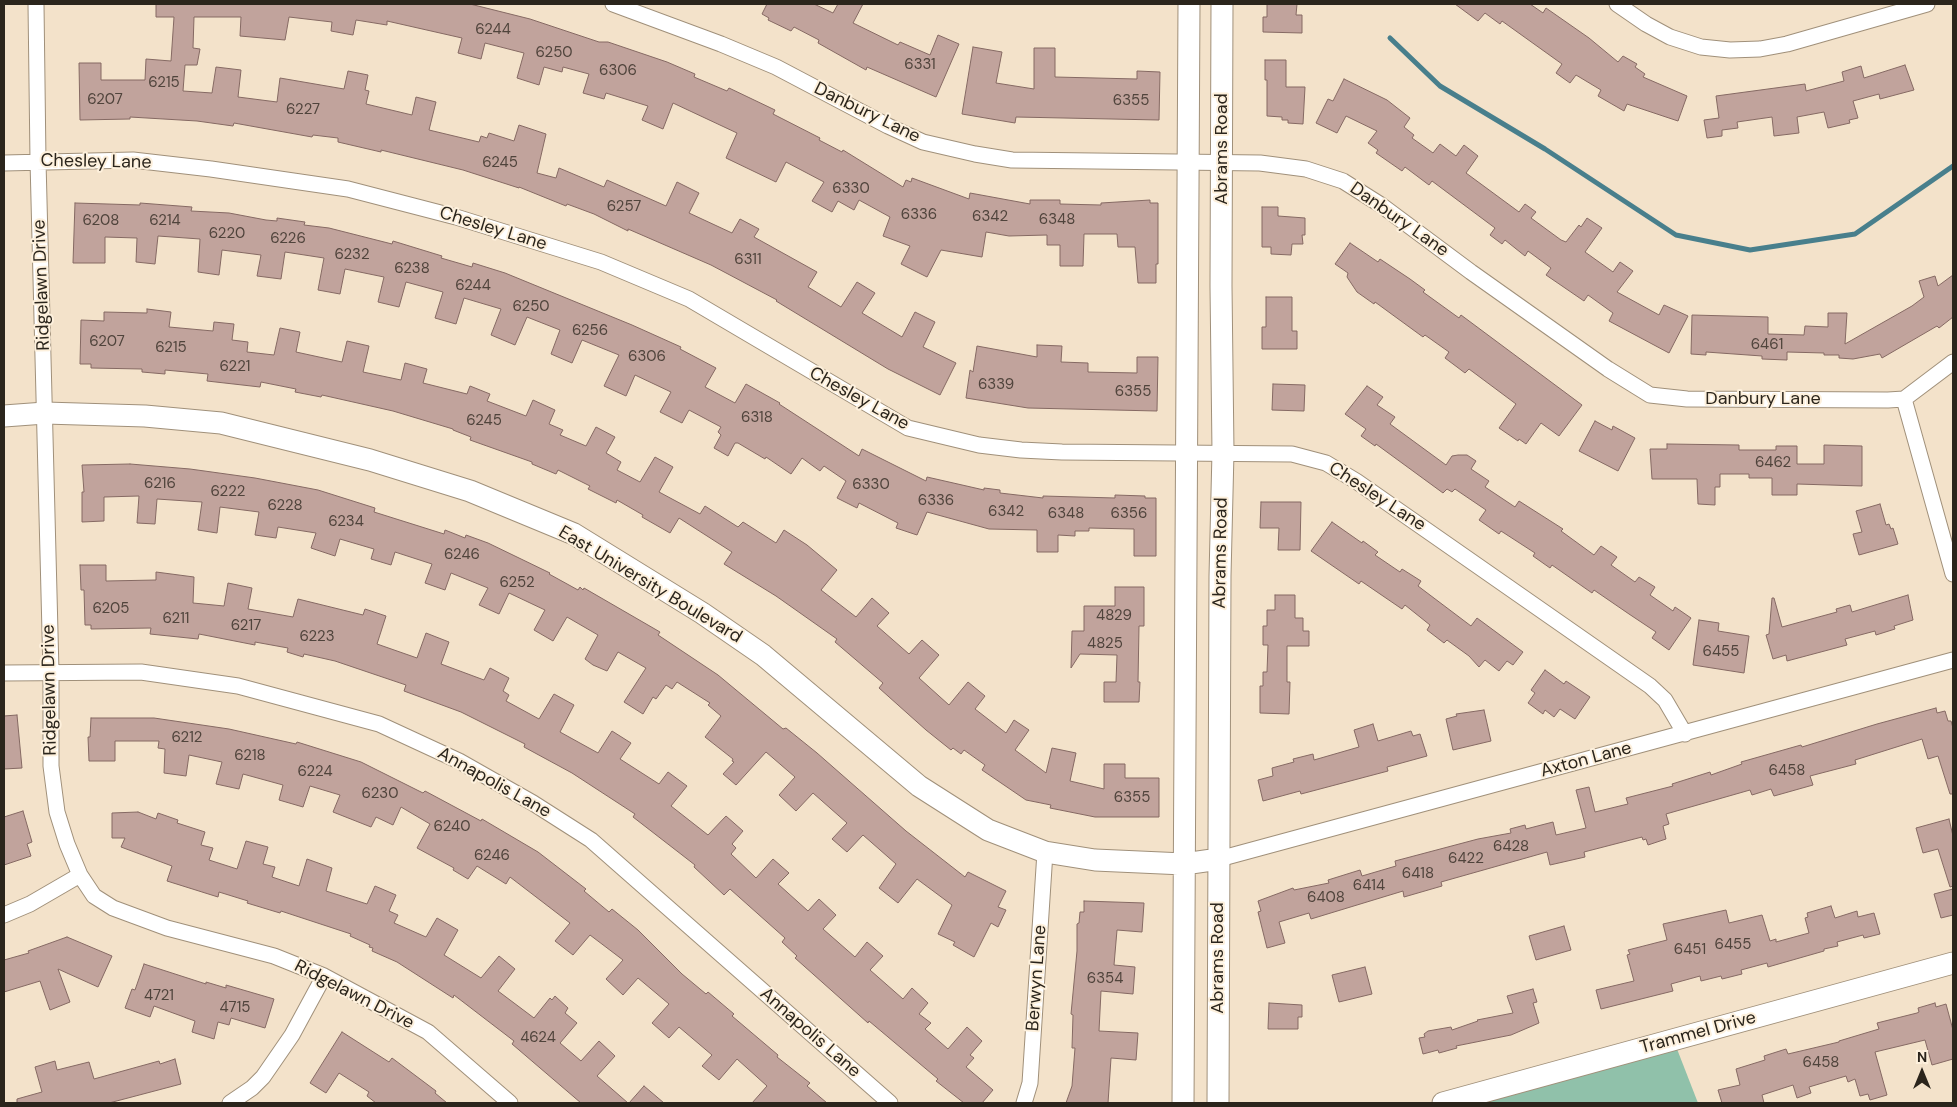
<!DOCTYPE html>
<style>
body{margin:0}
#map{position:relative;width:1957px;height:1107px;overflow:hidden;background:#f3e2ca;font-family:"DM Sans",sans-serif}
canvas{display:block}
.frame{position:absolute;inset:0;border:5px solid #2b251c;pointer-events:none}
.north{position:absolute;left:1897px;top:1047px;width:50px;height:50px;-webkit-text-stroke:4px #fdf0dc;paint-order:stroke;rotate:0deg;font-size:14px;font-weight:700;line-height:20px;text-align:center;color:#2b251c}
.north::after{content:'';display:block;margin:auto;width:18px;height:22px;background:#2b251c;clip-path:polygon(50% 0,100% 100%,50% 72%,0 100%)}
</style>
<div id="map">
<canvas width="1957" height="1107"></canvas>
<div class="frame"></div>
<div class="north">N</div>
</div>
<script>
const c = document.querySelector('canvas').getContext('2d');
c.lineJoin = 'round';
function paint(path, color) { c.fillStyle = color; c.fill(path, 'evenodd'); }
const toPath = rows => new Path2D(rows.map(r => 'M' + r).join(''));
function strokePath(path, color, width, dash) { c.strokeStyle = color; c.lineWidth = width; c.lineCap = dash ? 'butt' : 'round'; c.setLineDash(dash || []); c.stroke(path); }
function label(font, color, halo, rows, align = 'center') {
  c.font = font + ' "DM Sans",sans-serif'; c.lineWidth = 4; c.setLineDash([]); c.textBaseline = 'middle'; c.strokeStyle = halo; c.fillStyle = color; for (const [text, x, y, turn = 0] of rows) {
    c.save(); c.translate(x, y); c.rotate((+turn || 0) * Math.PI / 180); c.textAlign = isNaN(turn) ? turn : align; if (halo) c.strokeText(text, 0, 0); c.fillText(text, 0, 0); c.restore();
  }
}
const green = toPath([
 [1677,1049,1698,1103,1480,1103]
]);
const stream = toPath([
 [1390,38,1440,86,1545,149,1676,235,1750,250,1855,234,1953,166]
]);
const building = toPath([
 [156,4,470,4,530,19,599,42,608,42,667,62,695,74,694,77,727,91,729,88,775,110,773,114,820,138,819,140,842,152,843,150,903,187,906,180,911,182,912,178,969,199,970,193,1030,204,1030,200,1060,200,1060,204,1101,205,1101,203,1150,200,1150,203,1158,203,1158,264,1156,264,1156,283,1138,283,1135,247,1118,247,1117,234,1084,234,1083,266,1060,266,1060,245,1047,245,1047,235,1009,236,986,232,982,257,941,250,927,277,901,264,910,246,883,236,890,217,859,200,854,210,838,201,832,212,812,201,824,182,786,162,776,182,726,158,737,133,673,103,663,129,642,120,648,106,606,93,604,99,583,93,589,74,563,67,562,72,544,67,539,85,517,78,524,53,485,43,481,59,458,53,462,38,387,21,387,25,356,20,353,35,331,31,332,22,289,17,285,40,240,36,241,17,194,17,193,48,200,49,197,65,185,65,183,91,212,93,216,67,241,70,238,97,277,102,280,78,344,89,348,71,368,75,365,90,369,91,366,104,412,115,416,97,436,102,429,130,479,142,481,136,487,138,489,133,514,141,519,125,546,134,537,173,556,178,559,168,604,187,607,180,666,206,677,182,699,193,689,213,732,233,740,219,759,229,754,237,817,272,808,287,841,307,857,282,875,293,862,313,902,337,915,312,935,322,923,347,956,363,940,395,888,369,776,301,777,300,711,265,628,229,628,231,594,214,567,204,566,206,519,187,519,188,463,170,381,150,381,152,338,142,338,138,313,135,312,137,234,123,233,126,197,121,130,117,130,119,80,120,79,63,101,63,101,80,145,80,146,59,171,61,174,17,156,17,156,4],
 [767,4,814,4,833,13,838,4,863,4,853,23,898,45,900,42,930,55,938,35,959,44,936,97,867,67,866,70,818,43,819,40,794,27,791,31,768,20,769,18,762,14,767,4],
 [1267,4,1297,4,1296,15,1302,15,1302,33,1263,32,1263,17,1267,17,1267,4],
 [1455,4,1530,4,1543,13,1546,8,1589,38,1618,62,1623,56,1637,64,1635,67,1645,74,1643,77,1687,96,1678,121,1627,104,1624,111,1598,96,1601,90,1576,75,1570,83,1556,73,1562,64,1502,21,1500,24,1485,13,1478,21,1455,4],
 [973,47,1002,52,996,83,1034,89,1034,48,1055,48,1055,77,1137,79,1137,71,1160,72,1159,120,1016,117,1015,123,962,114,973,47],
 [1265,60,1286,60,1286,87,1305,87,1303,124,1288,123,1288,120,1282,120,1282,117,1267,116,1267,80,1265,80,1265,60],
 [1905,65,1914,90,1880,99,1879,94,1853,101,1858,118,1849,120,1850,123,1828,128,1824,112,1797,117,1799,133,1774,136,1772,117,1737,122,1738,128,1722,130,1722,136,1707,138,1704,120,1719,118,1716,96,1805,84,1806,91,1844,81,1842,72,1861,66,1864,78,1905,65],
 [1344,79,1387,100,1410,118,1404,127,1414,135,1412,138,1433,153,1440,144,1456,156,1464,145,1478,156,1466,173,1519,212,1525,204,1536,212,1531,218,1561,240,1566,242,1579,225,1581,227,1587,218,1602,228,1585,252,1613,272,1620,262,1633,271,1617,292,1659,315,1664,305,1688,316,1669,353,1609,321,1613,313,1588,295,1584,301,1546,275,1551,268,1528,251,1525,256,1505,240,1502,244,1490,235,1495,228,1432,181,1429,185,1405,167,1402,171,1376,153,1378,150,1368,143,1377,131,1346,116,1337,133,1316,123,1328,99,1333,101,1344,79],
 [75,203,140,205,140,203,192,207,191,211,229,213,266,220,277,221,277,218,305,222,304,225,329,228,392,244,393,241,442,256,441,258,472,267,473,263,505,273,632,325,681,347,680,349,716,368,705,387,735,403,746,384,780,403,779,404,859,456,862,449,926,481,927,477,984,490,984,488,1000,490,1000,493,1043,498,1043,496,1115,498,1115,495,1145,496,1145,498,1156,498,1156,556,1134,556,1134,529,1089,528,1089,531,1075,531,1075,536,1058,535,1058,552,1037,552,1037,530,989,529,927,512,917,535,896,528,898,523,859,503,857,508,837,498,846,481,824,466,820,471,802,458,791,474,766,457,765,459,738,443,735,443,728,456,714,448,721,435,718,432,721,427,689,410,682,423,660,412,671,392,635,375,626,396,604,386,619,355,582,340,572,363,551,354,560,330,527,317,515,345,491,335,501,309,464,298,456,324,435,318,443,292,406,282,399,307,378,302,384,277,345,269,340,294,318,290,324,258,285,252,281,279,257,276,261,255,222,250,219,275,198,272,200,239,158,236,155,264,136,262,137,238,105,237,105,263,73,263,75,203],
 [1262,207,1278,207,1278,216,1305,218,1305,235,1302,235,1303,244,1292,244,1291,255,1271,254,1271,247,1262,247,1262,207],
 [1350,243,1378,262,1380,259,1410,279,1425,290,1423,292,1459,318,1461,315,1582,405,1559,436,1541,423,1526,444,1519,439,1518,441,1499,428,1516,404,1469,369,1465,373,1445,358,1449,352,1425,335,1423,337,1375,302,1374,304,1357,292,1347,277,1348,273,1335,264,1350,243],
 [1953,275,1953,317,1939,328,1937,326,1882,358,1880,354,1853,359,1839,358,1839,355,1824,355,1824,353,1787,352,1787,360,1762,359,1762,356,1706,352,1706,355,1691,354,1692,315,1768,317,1768,334,1804,335,1805,326,1828,327,1828,313,1847,313,1845,344,1912,306,1924,297,1919,281,1935,276,1938,286,1953,275],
 [1266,297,1292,297,1292,331,1297,331,1297,349,1262,349,1262,327,1266,327,1266,297],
 [147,309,171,312,169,327,213,331,214,322,234,324,232,340,248,342,247,352,274,355,280,328,300,332,296,352,342,362,347,341,369,346,363,372,401,380,405,363,427,369,423,383,467,394,470,386,490,394,487,401,526,416,533,400,555,410,549,424,563,430,560,435,586,446,596,427,615,437,606,453,621,462,617,470,640,482,655,457,673,467,659,492,700,514,705,506,738,527,743,522,776,543,784,530,807,545,837,570,821,590,856,617,872,598,889,613,877,626,909,654,922,640,939,655,919,678,949,705,968,682,985,696,975,709,1006,733,1014,720,1029,730,1015,750,1046,773,1052,748,1076,753,1070,781,1104,789,1104,764,1125,764,1125,778,1159,778,1159,817,1095,817,1050,808,1051,805,1026,800,982,770,985,765,964,750,961,754,953,748,951,750,926,730,879,688,883,683,835,642,837,639,776,596,724,564,732,552,679,518,670,533,642,517,643,515,617,500,616,503,588,489,590,486,558,470,556,474,532,464,532,462,470,440,471,437,453,430,453,429,393,411,322,395,321,397,295,392,296,389,261,382,260,387,207,381,208,374,165,370,165,374,142,372,142,369,91,368,91,364,80,364,81,320,104,321,104,312,147,313,147,309],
 [1037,345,1062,346,1061,362,1088,363,1088,372,1137,373,1137,357,1158,357,1157,411,1028,408,966,398,970,370,973,372,977,346,1037,357,1037,345],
 [1273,384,1305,385,1304,411,1272,410,1273,384],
 [1367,386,1383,397,1377,405,1395,417,1390,424,1446,465,1452,456,1458,455,1467,455,1476,461,1471,469,1489,481,1485,487,1515,507,1519,501,1563,529,1561,531,1594,555,1601,546,1617,557,1611,565,1635,582,1639,577,1655,587,1650,595,1673,611,1675,607,1691,618,1669,650,1652,638,1656,632,1629,614,1594,590,1592,593,1552,565,1550,568,1533,556,1535,553,1501,531,1499,534,1479,520,1486,510,1455,489,1452,492,1447,489,1443,493,1376,444,1375,446,1361,436,1366,429,1345,414,1367,386],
 [1595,421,1612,430,1613,426,1635,438,1618,471,1579,451,1595,421],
 [1667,444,1739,445,1739,450,1776,450,1776,446,1797,446,1797,464,1824,464,1824,445,1862,446,1862,486,1797,484,1797,495,1772,495,1772,478,1749,478,1749,474,1720,474,1720,487,1715,487,1715,505,1698,504,1697,479,1652,479,1650,449,1667,449,1667,444],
 [130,464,190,469,255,478,318,490,375,508,374,512,444,534,445,530,465,538,466,535,488,543,550,573,549,574,578,590,580,587,583,590,584,588,660,632,658,635,718,675,783,729,786,728,817,753,906,831,965,877,968,872,1006,891,998,907,1006,910,998,927,991,923,974,957,953,945,955,942,938,934,952,905,917,879,898,903,879,888,896,864,863,835,847,852,832,839,847,823,813,793,796,811,779,795,795,777,766,752,736,785,723,774,734,762,732,761,733,759,705,737,721,716,708,705,710,703,677,682,672,689,666,685,656,699,653,697,643,714,624,702,646,668,618,652,607,671,593,665,585,659,598,635,567,617,553,641,534,630,545,610,509,593,499,614,479,605,488,588,451,573,445,590,425,583,432,564,395,552,391,565,371,559,374,549,340,539,335,556,311,548,316,533,278,527,276,538,255,535,259,512,220,507,217,533,198,530,202,502,157,499,155,524,137,523,139,496,104,497,104,521,82,522,82,492,84,492,82,465,130,464],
 [1261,502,1301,502,1300,550,1278,550,1279,528,1260,528,1261,502],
 [1880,504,1886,525,1889,524,1891,529,1893,528,1898,544,1859,555,1853,534,1862,532,1856,511,1880,504],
 [1332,522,1362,543,1363,541,1378,552,1375,555,1400,572,1402,569,1421,581,1418,586,1471,626,1477,618,1523,652,1513,665,1507,661,1499,671,1485,660,1479,667,1469,656,1447,640,1444,643,1427,630,1430,625,1405,605,1402,609,1361,581,1359,584,1311,551,1332,522],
 [80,565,106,565,106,581,156,580,156,572,194,577,193,603,224,606,228,583,252,588,248,609,293,617,298,599,363,615,365,609,386,616,377,644,417,658,426,633,449,642,441,664,484,680,490,668,509,678,503,691,509,695,506,701,539,719,554,694,574,705,560,732,598,753,612,731,631,743,620,759,659,784,668,772,687,786,671,806,708,835,726,816,743,831,732,844,736,848,731,854,756,878,773,859,789,873,778,884,808,911,819,899,836,915,823,929,855,957,867,942,883,956,870,970,903,999,912,988,928,1003,919,1014,931,1023,925,1029,948,1049,967,1027,982,1041,970,1055,974,1058,966,1067,993,1090,982,1103,964,1103,936,1081,938,1079,869,1021,868,1023,795,958,797,956,782,942,785,938,730,889,724,895,694,867,695,865,633,817,635,814,572,773,524,747,525,744,461,712,404,691,406,685,335,661,304,654,303,657,287,652,288,648,255,642,255,645,199,634,198,639,150,634,151,628,91,629,91,625,85,625,84,590,81,590,80,565],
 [1115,587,1144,587,1144,626,1139,626,1138,682,1140,682,1139,702,1104,702,1104,682,1116,682,1117,655,1080,654,1071,668,1072,631,1084,631,1084,606,1115,606,1115,587],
 [1275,595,1295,595,1295,618,1303,618,1303,631,1309,631,1309,646,1287,646,1287,682,1290,682,1289,714,1260,713,1260,686,1263,686,1263,672,1267,672,1268,645,1263,645,1263,626,1267,626,1267,610,1275,610,1275,595],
 [1908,595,1913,620,1894,626,1895,629,1876,635,1875,631,1845,639,1847,645,1787,661,1786,655,1773,659,1766,635,1769,634,1772,598,1774,598,1782,627,1837,612,1836,609,1850,605,1852,612,1908,595],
 [1699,620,1719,623,1718,631,1749,636,1744,673,1693,665,1699,620],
 [1545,670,1564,684,1566,681,1590,697,1575,719,1560,709,1554,717,1545,710,1543,714,1528,703,1535,693,1531,690,1545,670],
 [1936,708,1937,713,1945,711,1948,721,1951,721,1953,728,1953,794,1950,794,1938,756,1928,759,1922,739,1855,760,1856,764,1810,776,1813,785,1774,796,1771,789,1752,795,1750,790,1666,814,1669,824,1663,826,1666,839,1648,845,1646,839,1643,840,1642,837,1584,852,1585,857,1550,865,1547,852,1441,882,1442,886,1404,897,1403,891,1311,919,1309,913,1279,922,1285,943,1267,948,1258,912,1261,911,1258,901,1293,888,1294,890,1329,883,1328,880,1360,870,1362,876,1396,866,1395,861,1478,839,1511,833,1510,829,1525,825,1526,829,1553,822,1556,835,1586,828,1576,790,1589,787,1595,812,1628,804,1626,798,1673,786,1672,784,1710,772,1711,775,1742,764,1741,762,1801,745,1802,747,1877,724,1936,708],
 [1484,710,1491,741,1453,750,1446,719,1457,716,1456,714,1484,710],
 [17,715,22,768,4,769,4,716,17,715],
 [91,718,154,718,229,729,296,744,297,742,361,762,423,793,425,791,481,821,482,819,538,852,586,889,584,891,609,912,612,909,638,930,682,974,706,994,708,992,734,1014,732,1016,778,1055,777,1057,810,1083,807,1086,827,1103,752,1103,767,1086,737,1059,719,1080,702,1066,712,1055,679,1027,669,1038,652,1023,669,1004,638,978,623,995,606,979,623,960,590,935,573,955,555,941,570,923,510,877,506,884,477,866,468,879,453,870,454,868,417,848,430,824,401,807,393,825,376,817,371,827,333,812,340,795,310,786,303,807,279,800,283,785,243,774,239,789,216,784,222,762,189,755,186,776,164,773,165,749,158,748,159,741,115,741,115,761,89,761,88,737,90,737,91,718],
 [1373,724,1378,741,1411,731,1413,736,1420,734,1427,756,1387,767,1388,771,1301,794,1300,791,1263,801,1258,780,1273,776,1272,768,1294,762,1293,759,1313,754,1314,760,1359,747,1354,730,1373,724],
 [23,811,32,842,27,844,31,856,4,865,4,817,23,811],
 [138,812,156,819,158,813,178,820,177,823,205,832,201,845,213,848,209,860,237,869,246,841,268,847,263,864,275,867,272,877,299,886,307,859,332,868,326,891,367,904,375,886,396,895,389,911,398,915,394,923,426,937,437,918,458,930,444,955,481,978,499,956,515,969,498,991,534,1018,550,998,552,1000,555,996,568,1008,565,1013,577,1023,560,1043,581,1061,599,1041,615,1056,597,1076,628,1103,581,1103,512,1044,514,1041,454,995,453,998,397,962,372,951,373,948,369,947,370,945,350,936,351,934,281,911,280,913,247,903,248,901,219,892,218,897,167,881,172,866,121,847,125,838,112,838,112,813,138,812],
 [1949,819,1953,836,1953,886,1950,887,1938,849,1923,853,1916,828,1949,819],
 [1953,889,1953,915,1941,918,1934,894,1953,889],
 [1084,901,1144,903,1142,932,1117,930,1114,965,1135,967,1133,994,1101,991,1099,1031,1138,1033,1136,1060,1111,1058,1108,1103,1066,1103,1072,1086,1075,1048,1072,1048,1073,1015,1071,1014,1077,951,1077,924,1079,923,1080,912,1084,912,1084,901],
 [1831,906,1835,918,1857,911,1858,917,1874,913,1880,934,1864,938,1863,935,1837,942,1838,946,1824,949,1824,951,1768,967,1767,963,1741,970,1742,974,1722,979,1721,976,1701,981,1700,976,1671,984,1673,991,1601,1009,1596,990,1634,981,1627,955,1630,954,1628,950,1667,940,1663,924,1726,910,1729,923,1762,915,1770,941,1776,939,1776,942,1809,933,1805,918,1808,917,1807,913,1831,906],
 [1564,926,1571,950,1536,960,1529,936,1564,926],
 [67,937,112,956,98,987,58,969,70,1002,50,1010,40,981,4,992,4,960,29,953,28,951,67,937],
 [144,964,206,984,206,982,226,988,226,985,274,999,265,1028,231,1018,229,1025,218,1022,214,1039,192,1032,195,1021,154,1006,150,1017,125,1008,132,989,135,990,144,964],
 [1365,967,1372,994,1339,1002,1332,975,1365,967],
 [1533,989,1537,1002,1533,1003,1539,1023,1511,1035,1456,1046,1457,1048,1439,1053,1438,1050,1423,1054,1419,1038,1425,1037,1424,1034,1428,1031,1451,1027,1452,1030,1478,1021,1477,1020,1513,1013,1507,996,1533,989],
 [1269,1003,1302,1005,1302,1017,1298,1017,1298,1029,1268,1029,1269,1003],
 [1935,1003,1936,1007,1946,1004,1953,1030,1953,1059,1932,1065,1925,1040,1875,1052,1887,1095,1870,1100,1868,1094,1860,1096,1855,1079,1848,1082,1846,1076,1809,1087,1811,1093,1797,1098,1793,1085,1762,1095,1764,1103,1722,1103,1718,1090,1740,1085,1736,1069,1765,1060,1764,1056,1786,1049,1788,1054,1839,1042,1839,1041,1879,1029,1877,1023,1917,1013,1919,1012,1918,1008,1935,1003],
 [342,1032,389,1062,392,1058,436,1091,435,1093,447,1103,376,1103,367,1096,369,1092,339,1073,326,1093,310,1083,342,1032],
 [175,1059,181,1084,109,1103,17,1103,17,1099,42,1092,35,1067,55,1061,57,1070,89,1062,94,1079,159,1061,160,1064,175,1059],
 [644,1086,664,1103,629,1103,644,1086]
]);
const street = toPath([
 [36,4,38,161,51,672,51,766,57,812,67,844,80,875,94,896,113,908,167,928,274,956,324,976,428,1032,510,1103],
 [613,4,721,44,776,67,888,126,923,142,975,154,1012,160,1260,163,1306,169,1343,181,1381,205,1471,272,1608,369,1650,395,1687,399,1888,400,1904,399,1953,362],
 [1617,4,1646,24,1670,37,1701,47,1730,50,1760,49,1787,44,1927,4],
 [4,163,133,160,211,169,348,189,456,217,601,262,689,299,908,428,979,445,1021,450,1062,452,1292,454,1326,463,1356,481,1650,686,1665,700,1685,734],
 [1904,399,1953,574],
 [4,673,141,672,238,686,379,724,459,761,533,803,591,840,890,1103],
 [1219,859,1953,660],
 [4,915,30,904,80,875],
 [230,1103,252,1088,263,1077,292,1035,324,976],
 [1024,1103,1030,1083,1045,852]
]);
const secondary = toPath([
 [4,416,45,413,145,416,221,423,370,460,470,491,574,534,702,613,763,655,919,786,988,830,1045,852,1095,860,1184,864,1219,859],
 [1183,1103,1189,4],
 [1218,1103,1220,576,1223,452,1221,286,1222,4],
 [1443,1103,1953,963]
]);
const numberNames = [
 ["6244",493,30],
 ["6250",554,53],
 ["6331",920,65],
 ["6306",618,71],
 ["6215",164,83],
 ["6207",105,100],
 ["6355",1131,101],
 ["6227",303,110],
 ["6245",500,163],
 ["6330",851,189],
 ["6257",624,207],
 ["6336",919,215],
 ["6342",990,217],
 ["6348",1057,220],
 ["6208",101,221],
 ["6214",165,221],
 ["6220",227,234],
 ["6226",288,239],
 ["6232",352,255],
 ["6311",748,260],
 ["6238",412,269],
 ["6244",473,286],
 ["6250",531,307],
 ["6256",590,331],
 ["6207",107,342],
 ["6461",1767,345],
 ["6215",171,348],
 ["6306",647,357],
 ["6221",235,367],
 ["6339",996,385],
 ["6355",1133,392],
 ["6318",757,418],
 ["6245",484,421],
 ["6462",1773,463],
 ["6216",160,484],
 ["6330",871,485],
 ["6222",228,492],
 ["6336",936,501],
 ["6228",285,506],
 ["6342",1006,512],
 ["6348",1066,514],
 ["6356",1129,514],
 ["6234",346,522],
 ["6246",462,555],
 ["6252",517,583],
 ["6205",111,609],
 ["4829",1114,616],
 ["6211",176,619],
 ["6217",246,626],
 ["6223",317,637],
 ["4825",1105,644],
 ["6455",1721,652],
 ["6212",187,738],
 ["6218",250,756],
 ["6458",1787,771],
 ["6224",315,772],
 ["6230",380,794],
 ["6355",1132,798],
 ["6240",452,827],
 ["6428",1511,847],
 ["6246",492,856],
 ["6422",1466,859],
 ["6418",1418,874],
 ["6414",1369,886],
 ["6408",1326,898],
 ["6455",1733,945],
 ["6451",1690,950],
 ["6354",1105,979],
 ["4721",159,996],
 ["4715",235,1008],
 ["4624",538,1038],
 ["6458",1821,1063]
];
const streetNames = [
 ["Danbury Lane",867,113,26],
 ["Abrams Road",1222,149,-90],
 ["Chesley Lane",96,162,1],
 ["Danbury Lane",1399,220,35],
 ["Chesley Lane",493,229,17],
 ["Ridgelawn Drive",42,285,-92],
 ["Chesley Lane",859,399,29],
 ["Danbury Lane",1763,399],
 ["Chesley Lane",1377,497,33],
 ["Abrams Road",1221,553,-89],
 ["East University Boulevard",650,585,31],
 ["Ridgelawn Drive",50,690,-91],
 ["Axton Lane",1586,760,-15],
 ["Annapolis Lane",494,783,29],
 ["Abrams Road",1218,958,-90],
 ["Berwyn Lane",1037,978,-86],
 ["Ridgelawn Drive",354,995,27],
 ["Annapolis Lane",810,1033,41],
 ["Trammel Drive",1698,1033,-15]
];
paint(green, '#90c1aa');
strokePath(stream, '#487f8c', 5);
paint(building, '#c1a39c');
strokePath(building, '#856963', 1);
strokePath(street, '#a0907a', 17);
strokePath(secondary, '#a0907a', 23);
strokePath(street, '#fff', 15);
strokePath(secondary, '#fff', 21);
label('15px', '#50443c', null, numberNames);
label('18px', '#2b251c', '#fdf0dc', streetNames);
</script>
